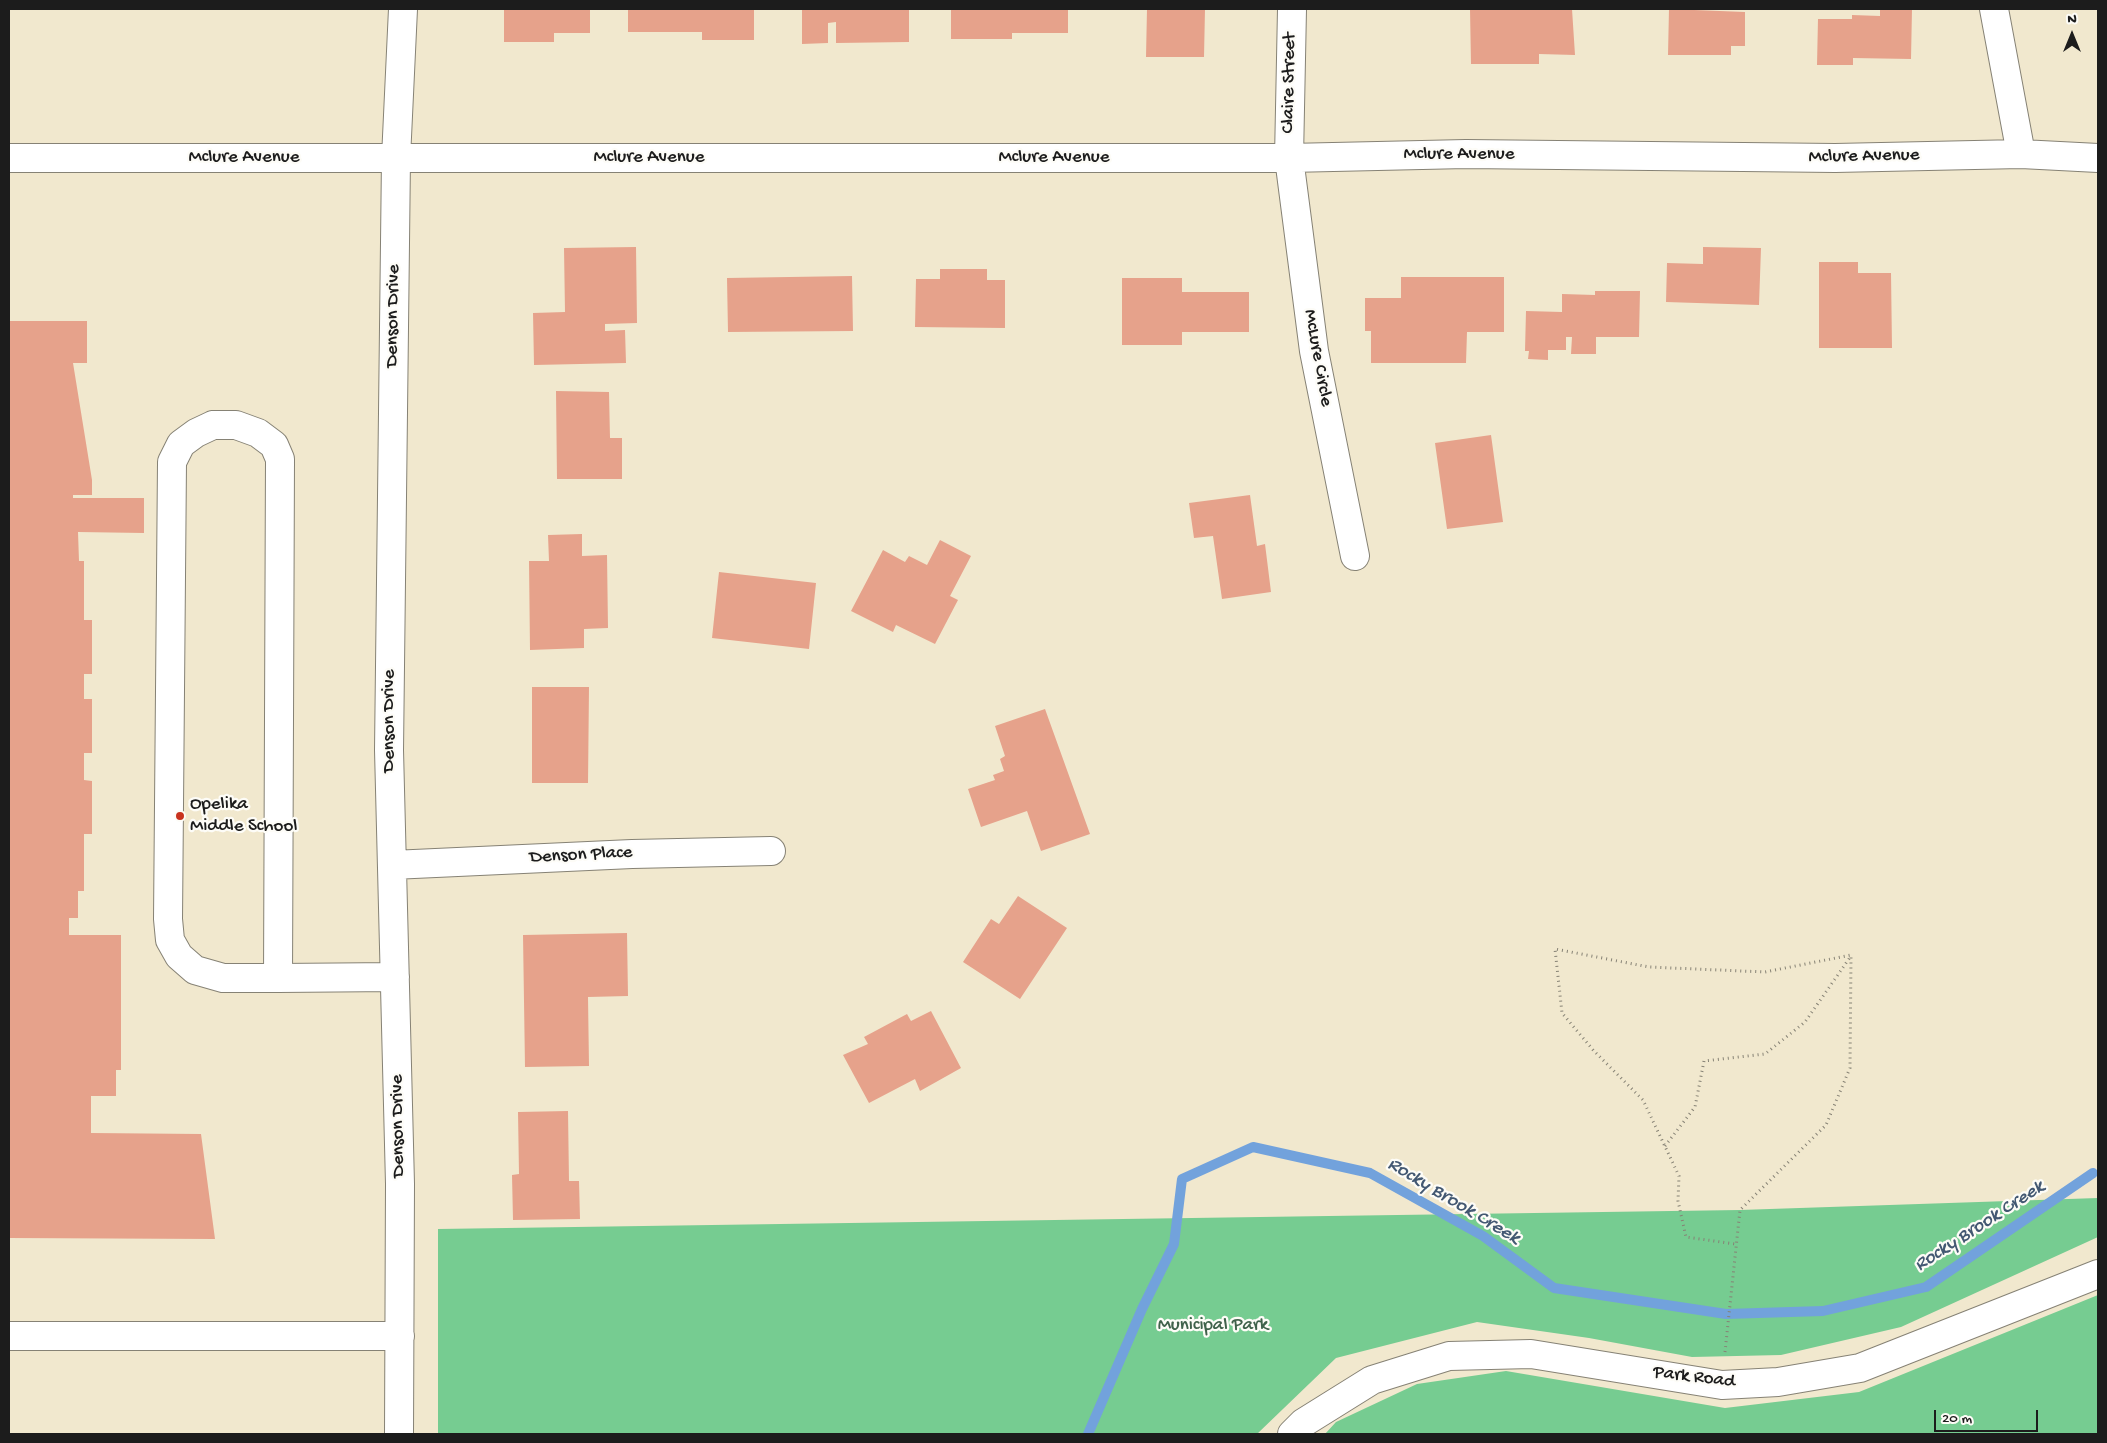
<!DOCTYPE html>
<style>
body{margin:0}
#map{position:relative;width:2107px;height:1443px;overflow:hidden;background:#f1e8ce;font-family:"Gochi Hand",sans-serif}
canvas{display:block}
.frame{position:absolute;inset:0;border:10px solid #1c1c1c;pointer-events:none}
.north{position:absolute;left:2047px;top:10px;width:50px;height:50px;-webkit-text-stroke:4px #fdfcf7;paint-order:stroke;rotate:0deg;font-size:14px;font-weight:700;line-height:20px;text-align:center;color:#1c1c1c}
.north::after{content:'';display:block;margin:auto;width:18px;height:22px;background:#1c1c1c;clip-path:polygon(50% 0,100% 100%,50% 72%,0 100%)}
.scale{position:absolute;left:1934px;top:1410px;width:104px;height:22px;box-sizing:border-box;border:2px solid #1c1c1c;border-top:0;padding-left:6px;font-size:15px;line-height:18px;white-space:nowrap;color:#1c1c1c;-webkit-text-stroke:4px #fdfcf7;paint-order:stroke}
</style>
<div id="map">
<canvas width="2107" height="1443"></canvas>
<div class="frame"></div>
<div class="north">N</div>
<div class="scale">20 m</div>
</div>
<script>
const c = document.querySelector('canvas').getContext('2d');
c.lineJoin = 'round';
function paint(path, color) { c.fillStyle = color; c.fill(path, 'evenodd'); }
const toPath = rows => new Path2D(rows.map(r => 'M' + r).join(''));
function strokePath(path, color, width, dash) { c.strokeStyle = color; c.lineWidth = width; c.lineCap = dash ? 'butt' : 'round'; c.setLineDash(dash || []); c.stroke(path); }
function label(font, color, halo, rows, align = 'center') {
  c.font = font + ' "Gochi Hand",sans-serif'; c.lineWidth = 4.5; c.setLineDash([]); c.textBaseline = 'middle'; c.strokeStyle = halo; c.fillStyle = color; for (const [text, x, y, turn = 0] of rows) {
    c.save(); c.translate(x, y); c.rotate((+turn || 0) * Math.PI / 180); c.textAlign = isNaN(turn) ? turn : align; if (halo) c.strokeText(text, 0, 0); c.fillText(text, 0, 0); c.restore();
  }
}
const green = toPath([
 [2098,1198,2098,1237,1901,1327,1781,1355,1692,1357,1589,1338,1477,1322,1336,1358,1257,1434,438,1434,438,1229,1740,1210],
 [2098,1295,2098,1434,1325,1434,1336,1422,1417,1384,1506,1371,1725,1408,1859,1392]
]);
const stream = toPath([
 [1088,1434,1142,1309,1174,1244,1182,1179,1253,1147,1370,1173,1483,1236,1554,1288,1726,1314,1823,1311,1926,1287,2093,1173]
]);
const building = toPath([
 [504,9,590,9,590,33,554,33,554,42,504,42],
 [628,9,754,9,754,40,702,40,702,32,628,32],
 [802,9,909,9,909,42,836,43,836,22,828,23,828,43,802,44],
 [951,9,1068,9,1068,33,1012,33,1012,39,951,39],
 [1147,9,1205,9,1204,57,1146,57],
 [1470,9,1572,9,1575,55,1539,54,1539,64,1471,64],
 [1669,9,1745,12,1745,46,1731,46,1731,55,1668,55],
 [1880,9,1912,9,1911,59,1853,58,1853,65,1817,65,1818,19,1852,19,1852,15,1880,16],
 [636,247,637,323,605,324,605,331,625,330,626,363,534,365,533,313,565,312,564,248],
 [1703,247,1761,248,1759,305,1666,302,1667,263,1703,264],
 [1819,262,1858,262,1858,273,1891,273,1892,348,1819,348],
 [940,269,987,269,987,280,1005,280,1005,328,915,327,916,279,940,279],
 [852,276,853,331,728,332,727,278],
 [1401,277,1504,277,1504,332,1467,332,1466,363,1371,363,1371,331,1365,331,1365,298,1401,298],
 [1122,278,1182,278,1182,292,1249,292,1249,332,1182,332,1182,345,1122,345],
 [1595,291,1640,291,1639,337,1596,337,1596,354,1571,354,1572,337,1566,337,1566,350,1548,350,1548,360,1528,359,1529,351,1525,351,1526,311,1562,312,1562,294,1595,295],
 [9,321,87,321,87,363,73,363,92,480,92,495,73,495,73,498,144,498,144,533,78,532,79,561,84,561,84,620,92,620,92,674,84,674,84,699,92,699,92,753,84,753,84,780,92,781,92,834,84,834,84,891,78,891,78,918,69,918,69,935,121,935,121,1070,116,1070,116,1096,91,1096,91,1133,201,1134,215,1239,9,1238],
 [556,391,609,392,610,438,622,438,622,479,557,479],
 [1491,435,1503,522,1447,529,1435,443],
 [1250,495,1257,546,1265,544,1271,592,1222,599,1213,536,1194,538,1189,503],
 [582,534,582,556,607,555,608,628,584,629,584,648,530,650,529,561,549,561,548,535],
 [940,540,971,556,950,596,958,600,935,644,896,625,893,632,851,611,883,550,905,562,909,556,927,565],
 [719,572,816,583,809,649,712,638],
 [532,687,589,687,588,783,532,783],
 [1045,709,1090,834,1041,851,1027,811,981,827,968,789,995,780,993,775,1004,771,1000,759,1005,756,995,726],
 [1018,896,1067,928,1020,999,963,962,991,919,999,924],
 [627,933,628,996,588,997,589,1066,525,1067,523,935],
 [931,1011,961,1068,920,1091,915,1079,869,1103,843,1055,868,1044,864,1037,907,1014,911,1021],
 [568,1111,569,1181,579,1181,580,1219,513,1220,512,1175,519,1174,518,1112]
]);
const path = toPath([
 [1665,1146,1695,1107,1704,1061,1765,1054,1805,1022,1851,956],
 [1725,1352,1740,1210,1826,1125,1850,1068,1851,955,1765,972,1649,967,1555,949,1562,1013,1594,1051,1643,1100,1679,1176,1678,1201,1686,1237,1735,1244]
]);
const minor = toPath([
 [1292,9,1289,158,1314,351,1355,556],
 [1994,9,2021,154],
 [9,158,1289,158,1466,154,1835,158,2021,154,2098,158],
 [213,425,236,425,258,433,274,445,280,459,278,978,223,978,195,970,179,956,170,940,168,919,172,462,181,444,196,433,213,425],
 [392,865,632,854,771,851],
 [278,978,395,977],
 [9,1336,400,1336],
 [399,1434,400,1184,389,750,396,158,403,9],
 [1292,1434,1303,1423,1372,1380,1449,1356,1531,1354,1722,1385,1778,1382,1860,1368,2098,1274]
]);
const markers = [
 [180,816,5,"#c8321e"]
];
const streetNames = [
 ["Claire Street",1290,83,-89],
 ["Mclure Avenue",1459,155],
 ["Mclure Avenue",1864,157,-1],
 ["Mclure Avenue",244,158],
 ["Mclure Avenue",649,158],
 ["Mclure Avenue",1054,158],
 ["Denson Drive",394,316,-89],
 ["McLure Circle",1317,358,80],
 ["Denson Drive",390,721,-90],
 ["Denson Place",581,856,-3],
 ["Denson Drive",399,1126,-91],
 ["Park Road",1694,1378,7]
];
const poiNames = [
 ["Opelika",190,805],
 ["Middle School",190,827]
];
const parkNames = [
 ["Municipal Park",1213,1326]
];
const waterNames = [
 ["Rocky Brook Creek",1453,1202,31],
 ["Rocky Brook Creek",1980,1227,-33]
];
paint(green, '#76cc91');
strokePath(stream, '#72a2dc', 10);
paint(building, '#e6a28b');
strokePath(minor, '#868275', 30);
strokePath(path, '#868275', 3, [1, 4]);
strokePath(minor, '#fff', 28);
for (const [x, y, r, color] of markers) { const dot = new Path2D(); dot.arc(x, y, r, 0, 2 * Math.PI); c.fillStyle = color; c.fill(dot); strokePath(dot, '#fdfcf7', 2); }
label('19px', '#1c1c1c', '#fdfcf7', streetNames);
label('19px', '#1c1c1c', '#fdfcf7', poiNames, 'left');
label('19px', '#40624b', '#fdfcf7', parkNames);
label('italic 20px', '#435872', '#fdfcf7', waterNames);
</script>
